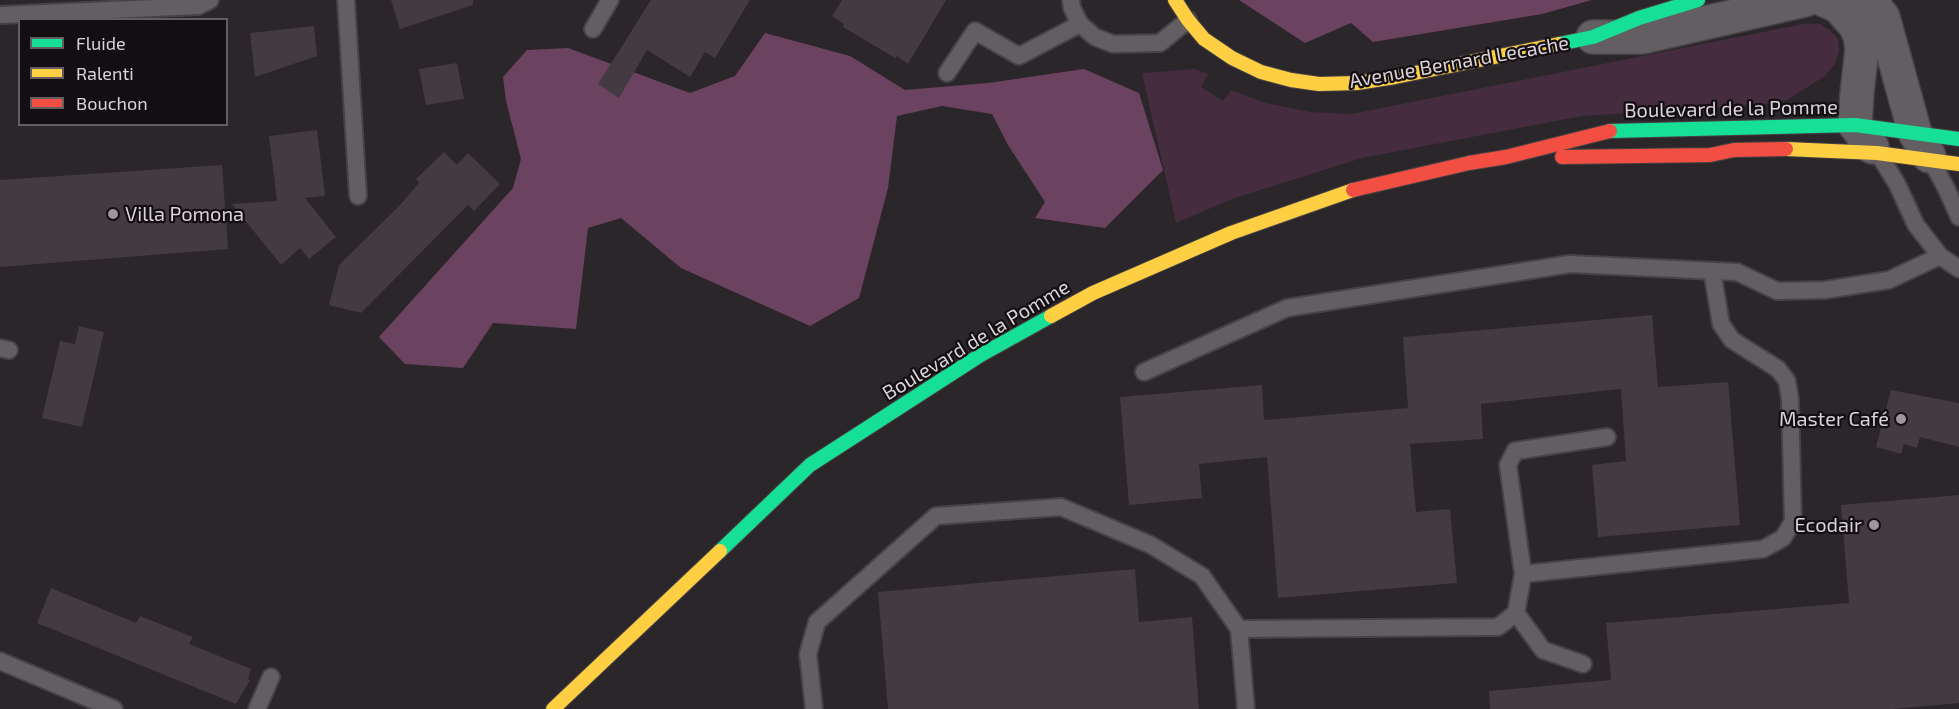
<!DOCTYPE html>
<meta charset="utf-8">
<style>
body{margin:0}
#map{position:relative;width:1959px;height:709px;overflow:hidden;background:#2b262a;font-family:"Exo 2",sans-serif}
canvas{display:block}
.legend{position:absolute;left:18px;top:18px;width:210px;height:108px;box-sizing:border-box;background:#130e12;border:2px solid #635d61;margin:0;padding:8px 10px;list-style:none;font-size:18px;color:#dad3d8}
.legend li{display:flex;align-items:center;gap:12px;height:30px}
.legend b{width:30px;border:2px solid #635d61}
</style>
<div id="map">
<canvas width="1959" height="709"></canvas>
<ul class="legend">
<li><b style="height:8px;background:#16e098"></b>Fluide</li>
<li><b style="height:8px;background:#ffcf43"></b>Ralenti</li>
<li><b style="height:8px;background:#f24e42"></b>Bouchon</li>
</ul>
</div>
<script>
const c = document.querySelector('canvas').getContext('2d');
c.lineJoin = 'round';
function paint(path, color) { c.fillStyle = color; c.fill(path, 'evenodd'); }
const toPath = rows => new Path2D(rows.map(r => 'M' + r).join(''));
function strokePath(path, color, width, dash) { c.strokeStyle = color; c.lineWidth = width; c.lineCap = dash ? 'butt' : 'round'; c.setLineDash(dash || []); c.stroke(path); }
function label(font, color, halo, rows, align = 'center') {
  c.font = font + ' "Exo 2",sans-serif'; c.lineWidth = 4.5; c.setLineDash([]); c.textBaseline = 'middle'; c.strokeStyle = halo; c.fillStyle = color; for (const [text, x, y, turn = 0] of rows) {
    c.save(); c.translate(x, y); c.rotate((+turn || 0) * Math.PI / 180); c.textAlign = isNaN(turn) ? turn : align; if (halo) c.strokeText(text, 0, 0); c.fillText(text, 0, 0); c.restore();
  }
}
const green = toPath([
 [1803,24,1820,24,1831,31,1838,39,1839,52,1834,65,1825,76,1787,100,1766,104,1582,116,1362,158,1232,199,1176,223,1142,73,1195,69,1208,74,1201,87,1223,101,1231,90,1265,103,1310,112,1352,114]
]);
const forest = toPath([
 [1239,0,1592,0,1542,14,1373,42,1351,23,1305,43],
 [765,33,850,56,905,90,988,83,1084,69,1139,93,1163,170,1105,228,1035,218,1045,202,1008,145,992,114,942,106,897,116,888,188,859,298,810,326,681,268,621,218,588,228,576,329,493,323,463,368,405,364,379,337,513,188,521,159,506,101,503,77,527,50,568,48,690,93,735,76]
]);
const building = toPath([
 [391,0,473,0,473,5,400,29],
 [651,0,750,0,715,58,705,52,690,77,647,50,619,98,598,84],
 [842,0,946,0,908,64,897,56,895,58,843,27,844,24,832,16],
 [314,26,317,56,255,77,250,33],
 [457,63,464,99,426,105,419,69],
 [317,130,325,196,305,198,336,237,309,259,300,248,281,265,232,204,277,201,269,136],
 [444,152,457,165,468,153,500,184,474,211,468,205,361,313,329,305,339,265,399,206,419,183,416,179],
 [222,165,228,249,0,267,0,180],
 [1652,315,1658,387,1728,382,1740,525,1598,537,1592,465,1626,461,1621,389,1481,404,1483,439,1410,444,1416,512,1450,509,1457,583,1278,598,1267,457,1199,464,1202,498,1129,505,1120,397,1262,385,1264,420,1408,408,1403,337],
 [79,326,104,332,82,427,42,418,60,341,75,344],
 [1891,390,1959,403,1959,447,1920,437,1917,448,1904,444,1901,454,1876,447],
 [1959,495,1959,703,1893,709,1490,709,1489,691,1611,680,1606,623,1849,603,1841,505],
 [1135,569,1139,622,1192,617,1199,709,888,709,878,592],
 [51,588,136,623,140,616,193,637,189,644,251,669,248,679,250,680,236,704,37,623]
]);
const lane = toPath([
 [346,0,358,196],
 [1071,0,1072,8,1080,24,1095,37,1113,44,1160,43,1188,20],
 [0,15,198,6,210,0],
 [593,29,610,0],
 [947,73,975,31,1019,56,1080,24],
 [1878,153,1897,184,1916,225,1940,256,1959,269],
 [1931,160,1947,190,1959,217],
 [0,348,9,350],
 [1144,372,1287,308,1570,264,1737,272,1777,291,1825,290,1889,280,1940,256],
 [1523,574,1763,549,1783,538,1793,521,1790,399,1787,381,1778,369,1732,340,1721,324,1712,271],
 [1516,613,1543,650,1583,664],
 [1239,629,1246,709],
 [0,661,114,709],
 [257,709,271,677],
 [814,709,808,654,817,622,936,516,1061,507,1151,545,1202,576,1239,629,1498,627,1516,613,1523,574,1508,465,1515,451,1607,437]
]);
const street = toPath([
 [1824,0,1838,6,1855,25,1860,36,1862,49,1857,93,1855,125,1872,147],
 [1869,0,1883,17,1915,133,1929,156],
 [1593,37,1643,37,1805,0]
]);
const fast = toPath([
 [1559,44,1593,37,1639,18,1698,0],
 [1610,131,1855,125,1959,139],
 [720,551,810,465,979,356,1051,316]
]);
const slow = toPath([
 [1175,0,1188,20,1204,39,1232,58,1261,72,1291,80,1319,84,1357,83,1395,77,1559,44],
 [1786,149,1877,153,1959,164],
 [1051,316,1093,293,1231,233,1353,190],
 [553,709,720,551]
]);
const jam = toPath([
 [1562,157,1710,155,1734,150,1786,149],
 [1353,190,1469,163,1506,157,1610,131]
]);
const markers = [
 [113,214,6,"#9d969b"],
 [1901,419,6,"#9d969b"],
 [1874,525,6,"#9d969b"]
];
const streetNames = [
 ["Avenue Bernard Lecache",1459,62,-10],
 ["Boulevard de la Pomme",1731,109,-1],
 ["Boulevard de la Pomme",976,340,-31]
];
const poiNames = [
 ["Villa Pomona",125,214,"left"],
 ["Master Café",1889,419],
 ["Ecodair",1862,525]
];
paint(green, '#452c3e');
paint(forest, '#6b4360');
paint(building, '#443a41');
strokePath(lane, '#474246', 20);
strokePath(street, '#474246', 36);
strokePath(fast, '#474246', 16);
strokePath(slow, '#474246', 16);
strokePath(jam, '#474246', 16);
strokePath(lane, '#635e61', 16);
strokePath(street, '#635e61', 33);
strokePath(fast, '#16e098', 14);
strokePath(slow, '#ffcf43', 14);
strokePath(jam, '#f24e42', 14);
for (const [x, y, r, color] of markers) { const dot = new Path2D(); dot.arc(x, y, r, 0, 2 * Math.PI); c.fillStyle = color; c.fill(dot); strokePath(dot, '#130e12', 2); }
label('20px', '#dad3d8', '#130e12', streetNames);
label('20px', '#dad3d8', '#130e12', poiNames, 'right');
</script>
